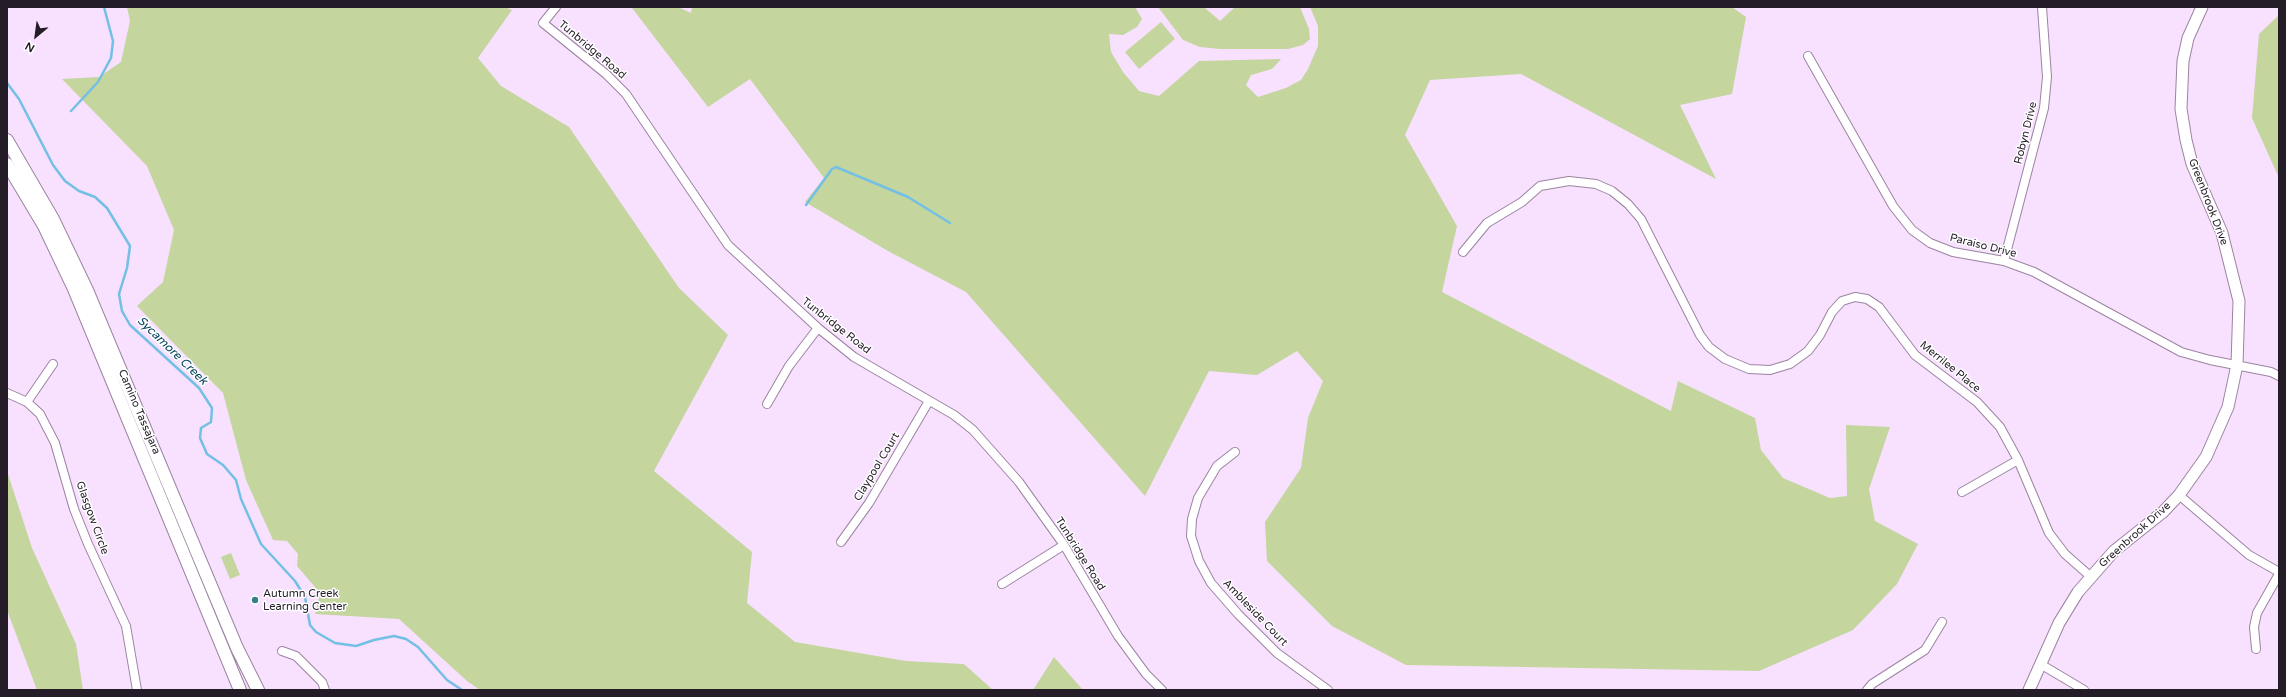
<!DOCTYPE html>
<style>
body{margin:0}
#map{position:relative;width:2286px;height:697px;overflow:hidden;background:#f8e0ff;font-family:"Varela Round",sans-serif}
canvas{display:block}
.frame{position:absolute;inset:0;border:8px solid #241c27;pointer-events:none}
.north{position:absolute;left:16px;top:16px;width:40px;height:40px;-webkit-text-stroke:3px #fff;paint-order:stroke;rotate:209deg;font-size:11px;font-weight:700;line-height:16px;text-align:center;color:#241c27}
.north::after{content:'';display:block;margin:auto;width:14px;height:18px;background:#241c27;clip-path:polygon(50% 0,100% 100%,50% 72%,0 100%)}
</style>
<div id="map">
<canvas width="2286" height="697"></canvas>
<div class="frame"></div>
<div class="north">N</div>
</div>
<script>
const c = document.querySelector('canvas').getContext('2d');
c.lineJoin = 'round';
function paint(path, color) { c.fillStyle = color; c.fill(path, 'evenodd'); }
const toPath = rows => new Path2D(rows.map(r => 'M' + r).join(''));
function strokePath(path, color, width, dash) { c.strokeStyle = color; c.lineWidth = width; c.lineCap = dash ? 'butt' : 'round'; c.setLineDash(dash || []); c.stroke(path); }
function label(font, color, halo, rows, align = 'center') {
  c.font = font + ' "Varela Round",sans-serif'; c.lineWidth = 3; c.setLineDash([]); c.textBaseline = 'middle'; c.strokeStyle = halo; c.fillStyle = color; for (const [text, x, y, turn = 0] of rows) {
    c.save(); c.translate(x, y); c.rotate((+turn || 0) * Math.PI / 180); c.textAlign = isNaN(turn) ? turn : align; if (halo) c.strokeText(text, 0, 0); c.fillText(text, 0, 0); c.restore();
  }
}
const green = toPath([
 [127,7,505,7,512,10,478,58,501,86,569,127,679,288,728,335,654,471,752,552,747,603,795,642,906,661,964,664,993,690,480,690,467,681,399,619,315,614,320,593,297,566,298,554,287,541,273,540,246,480,223,393,137,306,163,282,174,230,147,166,62,79,99,77,121,62,130,21],
 [634,7,678,7,691,13,692,7,1135,7,1142,19,1137,27,1123,35,1109,34,1111,52,1123,72,1139,91,1159,96,1199,61,1281,59,1272,69,1251,75,1246,85,1258,97,1286,88,1301,80,1308,69,1318,46,1318,26,1310,7,1732,7,1746,17,1732,94,1680,105,1716,179,1521,74,1430,80,1405,135,1457,226,1442,292,1671,411,1678,381,1755,418,1761,450,1783,478,1830,498,1847,496,1846,425,1890,427,1869,489,1875,521,1918,544,1897,584,1853,630,1759,671,1406,665,1332,626,1267,561,1265,522,1301,468,1308,418,1323,381,1297,351,1257,375,1209,371,1145,496,966,292,888,251,805,202,824,178,750,79,708,107,632,8],
 [1158,7,1204,7,1220,21,1235,7,1300,7,1309,29,1310,39,1303,45,1288,49,1220,49,1200,47,1183,40],
 [2279,15,2279,178,2252,118,2259,34],
 [1161,22,1175,39,1139,69,1125,52],
 [7,471,32,548,76,644,83,690,37,690,7,610],
 [231,553,240,575,230,579,221,557],
 [1054,657,1083,690,1033,690]
]);
const stream = toPath([
 [7,83,19,99,53,165,65,181,79,191,95,197,107,208,130,246,127,268,119,294,122,311,130,325,199,388,212,408,211,422,201,428,200,438,207,454,223,465,236,480,241,499,261,544,295,581,305,597,310,625,316,632,335,643,356,646,374,640,394,636,406,639,418,647,447,680,462,690],
 [71,111,98,82,111,58,113,41,104,7],
 [806,205,832,169,836,167,908,197,950,223]
]);
const minor = toPath([
 [556,7,543,23,606,74,626,94,728,245,818,328,854,357,954,415,973,430,1019,482,1064,545,1118,636,1146,674,1162,690],
 [1808,56,1893,206,1912,230,1930,243,1953,252,2004,261,2034,272,2181,352,2210,360,2271,372,2279,376],
 [1463,252,1487,223,1522,202,1540,186,1569,181,1596,184,1612,191,1628,204,1641,219,1700,335,1709,347,1725,359,1749,369,1770,370,1790,364,1808,351,1820,335,1832,312,1842,301,1855,297,1867,299,1879,307,1915,355,1977,402,2000,427,2018,460,2049,533,2065,554,2090,576],
 [2004,261,2044,108,2047,77,2042,7],
 [7,393,27,402,40,414,55,443,74,509,88,544,126,626,137,690],
 [27,402,53,364],
 [767,404,789,366,818,328],
 [1235,452,1217,466,1198,498,1192,519,1191,536,1199,561,1211,583,1238,614,1277,653,1328,690],
 [1962,492,2018,460],
 [2179,495,2249,555,2279,572],
 [841,542,869,503,929,401],
 [1002,584,1064,545],
 [2256,649,2254,627,2257,613,2279,574],
 [282,651,296,656,322,682,325,690],
 [2042,665,2084,690],
 [1867,690,1872,684,1925,650,1942,622]
]);
const tertiary = toPath([
 [2029,690,2059,623,2078,592,2114,551,2163,512,2179,495,2206,457,2228,407,2237,365,2239,301,2222,233,2192,164,2186,140,2181,109,2183,61,2188,38,2202,7]
]);
const secondary = toPath([
 [7,140,53,219,87,290,237,648,258,690],
 [7,164,44,226,74,289,240,690]
]);
const markers = [
 [255,600,4,"#387e8a"]
];
const streetNames = [
 ["Tunbridge Road",592,50,40],
 ["Robyn Drive",2026,133,-76],
 ["Greenbrook Drive",2208,202,69],
 ["Paraiso Drive",1983,246,14],
 ["Tunbridge Road",836,326,38],
 ["Merrilee Place",1950,367,39],
 ["Camino Tassajara",139,412,67],
 ["Claypool Court",877,467,-59],
 ["Glasgow Circle",92,518,70],
 ["Greenbrook Drive",2135,535,-42],
 ["Tunbridge Road",1080,554,58],
 ["Ambleside Court",1255,613,46]
];
const poiNames = [
 ["Autumn Creek",263,594],
 ["Learning Center",263,607]
];
const waterNames = [
 ["Sycamore Creek",172,351,44]
];
paint(green, '#c4d59e');
strokePath(stream, '#74bfe4', 2.5);
strokePath(minor, '#9b84a0', 10);
strokePath(tertiary, '#9b84a0', 13);
strokePath(secondary, '#9b84a0', 14);
strokePath(minor, '#fff', 8);
strokePath(tertiary, '#fff', 11);
strokePath(secondary, '#fff', 12);
for (const [x, y, r, color] of markers) { const dot = new Path2D(); dot.arc(x, y, r, 0, 2 * Math.PI); c.fillStyle = color; c.fill(dot); strokePath(dot, '#fff', 1.5); }
label('11px', '#241c27', '#fff', streetNames);
label('11px', '#241c27', '#fff', poiNames, 'left');
label('italic 12px', '#074861', '#fff', waterNames);
</script>
